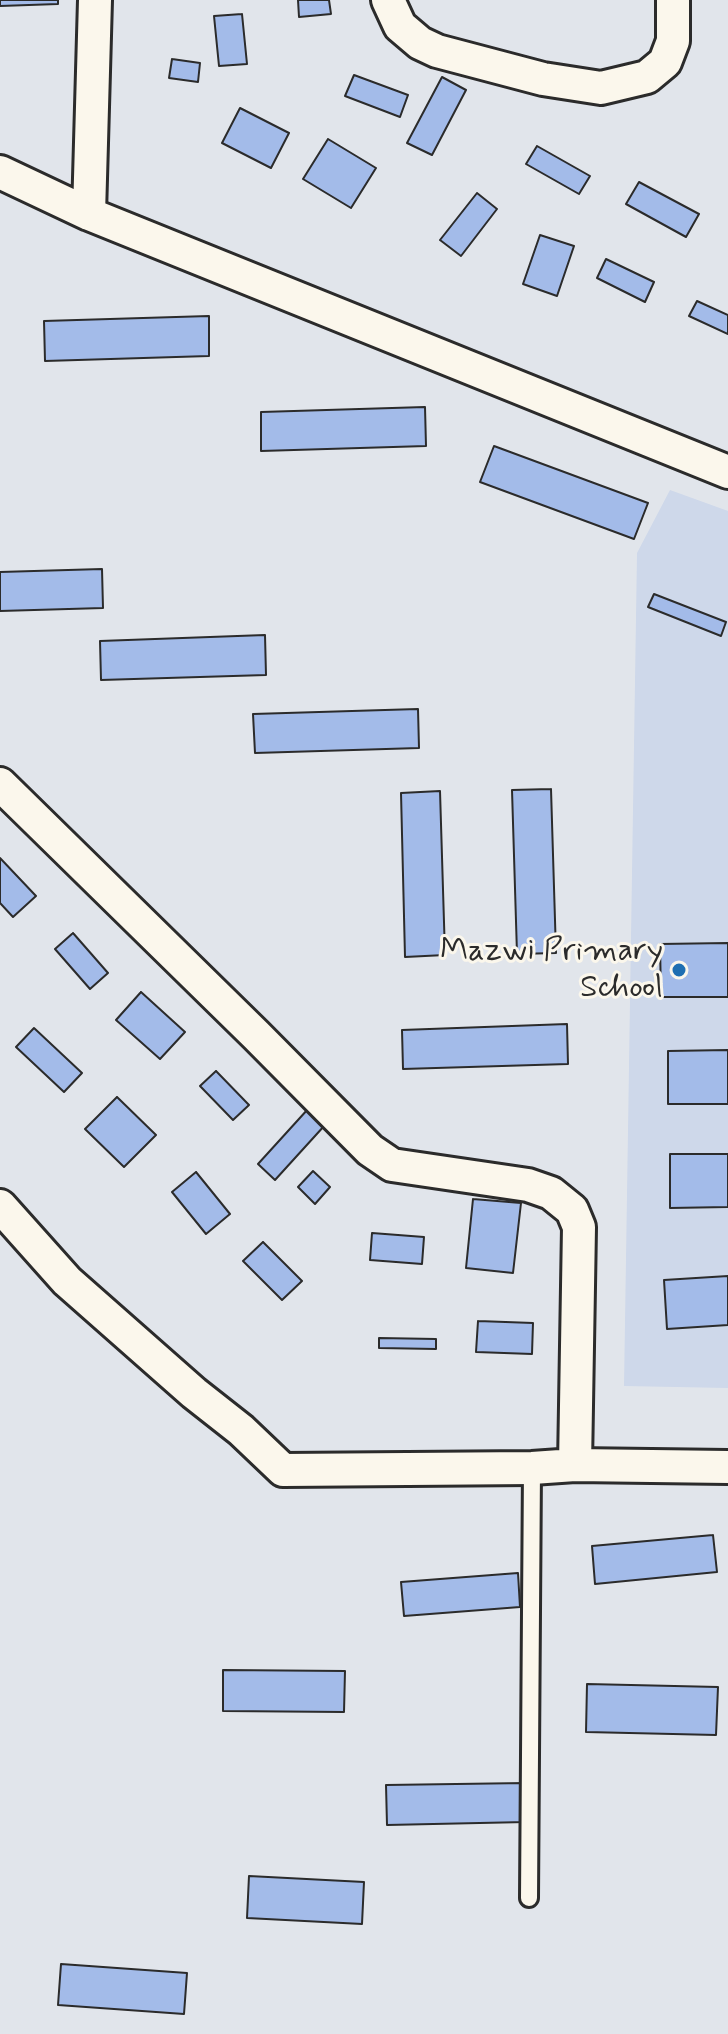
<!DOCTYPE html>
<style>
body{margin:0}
canvas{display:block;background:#e1e5eb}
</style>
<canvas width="728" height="2034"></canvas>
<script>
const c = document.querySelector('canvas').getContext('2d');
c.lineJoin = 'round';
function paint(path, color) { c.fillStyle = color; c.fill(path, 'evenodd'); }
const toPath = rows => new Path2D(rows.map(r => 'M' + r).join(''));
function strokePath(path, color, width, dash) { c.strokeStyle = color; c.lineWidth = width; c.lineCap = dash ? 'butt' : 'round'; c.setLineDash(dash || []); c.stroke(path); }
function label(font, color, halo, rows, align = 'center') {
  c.font = font + ' Mynerve,sans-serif'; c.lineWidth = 6; c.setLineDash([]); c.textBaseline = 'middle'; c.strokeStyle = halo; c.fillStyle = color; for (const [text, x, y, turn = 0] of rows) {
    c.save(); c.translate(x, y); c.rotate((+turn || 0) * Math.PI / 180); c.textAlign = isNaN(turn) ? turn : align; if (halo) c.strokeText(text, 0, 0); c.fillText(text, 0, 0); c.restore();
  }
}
const built = toPath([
 [670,490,728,511,728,1388,624,1386,637,553]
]);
const building = toPath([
 [0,0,58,0,58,4,0,6,0,0],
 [298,0,329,0,331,14,299,17,298,0],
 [242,14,247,64,219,66,214,16,242,14],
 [172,59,200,63,198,82,169,78,172,59],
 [354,75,408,95,400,117,345,96,354,75],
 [442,77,466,90,432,155,407,143,442,77],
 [240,108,289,133,271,168,222,143,240,108],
 [328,139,376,168,351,208,303,179,328,139],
 [537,146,590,176,579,194,526,164,537,146],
 [639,182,699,214,686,237,626,204,639,182],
 [477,193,497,209,461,256,440,240,477,193],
 [540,235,574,246,557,296,523,284,540,235],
 [606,259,654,282,645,302,597,278,606,259],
 [697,301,728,315,728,334,689,316,697,301],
 [209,316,209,356,45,361,44,321,209,316],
 [425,407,426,446,261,451,261,412,425,407],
 [494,446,648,503,634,539,480,482,494,446],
 [102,569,103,608,0,611,0,572,102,569],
 [654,594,726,622,721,636,648,607,654,594],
 [265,635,266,675,101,680,100,641,265,635],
 [418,709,419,748,255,753,253,714,418,709],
 [551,789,556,953,517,954,512,790,551,789],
 [440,791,445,955,405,957,401,793,440,791],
 [0,858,36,896,13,917,0,903,0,858],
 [73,933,108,973,90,989,55,949,73,933],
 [728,943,728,997,661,997,660,944,728,943],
 [141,992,185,1032,160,1059,116,1020,141,992],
 [567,1024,568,1064,403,1069,402,1030,567,1024],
 [34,1028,82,1073,64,1092,16,1047,34,1028],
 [728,1050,728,1104,668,1104,668,1051,728,1050],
 [216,1071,249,1105,233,1120,200,1086,216,1071],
 [117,1097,156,1135,124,1167,85,1129,117,1097],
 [308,1109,325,1125,275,1180,258,1164,308,1109],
 [670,1154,728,1154,728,1207,670,1208,670,1154],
 [313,1171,330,1187,315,1204,298,1187,313,1171],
 [196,1172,230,1214,206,1234,172,1192,196,1172],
 [473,1199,521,1203,513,1273,466,1268,473,1199],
 [372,1233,424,1237,422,1264,370,1260,372,1233],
 [263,1242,302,1281,282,1300,243,1261,263,1242],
 [728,1276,728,1325,667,1329,664,1280,728,1276],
 [478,1321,533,1323,532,1354,476,1352,478,1321],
 [379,1338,436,1339,436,1349,379,1348,379,1338],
 [713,1535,717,1572,595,1584,592,1546,713,1535],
 [518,1573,520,1607,404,1616,401,1582,518,1573],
 [223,1670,345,1671,344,1712,223,1711,223,1670],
 [587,1684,718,1687,716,1735,586,1732,587,1684],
 [526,1783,526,1822,387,1825,386,1785,526,1783],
 [249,1876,364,1882,362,1924,247,1918,249,1876],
 [61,1964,187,1973,184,2014,58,2005,61,1964]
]);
const service = toPath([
 [529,1898,532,1468]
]);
const minor = toPath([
 [388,0,400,26,420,43,437,51,543,79,601,88,647,77,665,62,673,41,673,0],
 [0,172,89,214,728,472],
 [89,214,95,0],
 [0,784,256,1035,370,1150,392,1165,528,1185,551,1193,572,1210,579,1227,575,1465],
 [0,1206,67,1281,194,1393,241,1430,283,1470,532,1468,575,1465,728,1467]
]);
const markers = [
 [679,970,8,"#1f6fb2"]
];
const poiNames = [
 ["Mazwi Primary",663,952],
 ["School",663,989]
];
paint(built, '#ced8ea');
paint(building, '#a3bbe9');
strokePath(building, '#2b2b2b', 2);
strokePath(service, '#2b2b2b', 22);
strokePath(minor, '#2b2b2b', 38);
strokePath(service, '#fbf7ec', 16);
strokePath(minor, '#fbf7ec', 32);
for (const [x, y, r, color] of markers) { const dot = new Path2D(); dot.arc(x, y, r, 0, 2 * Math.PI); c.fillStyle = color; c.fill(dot); strokePath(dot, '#fbf7ec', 3); }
label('32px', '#2b2b2b', '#fbf7ec', poiNames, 'right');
</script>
